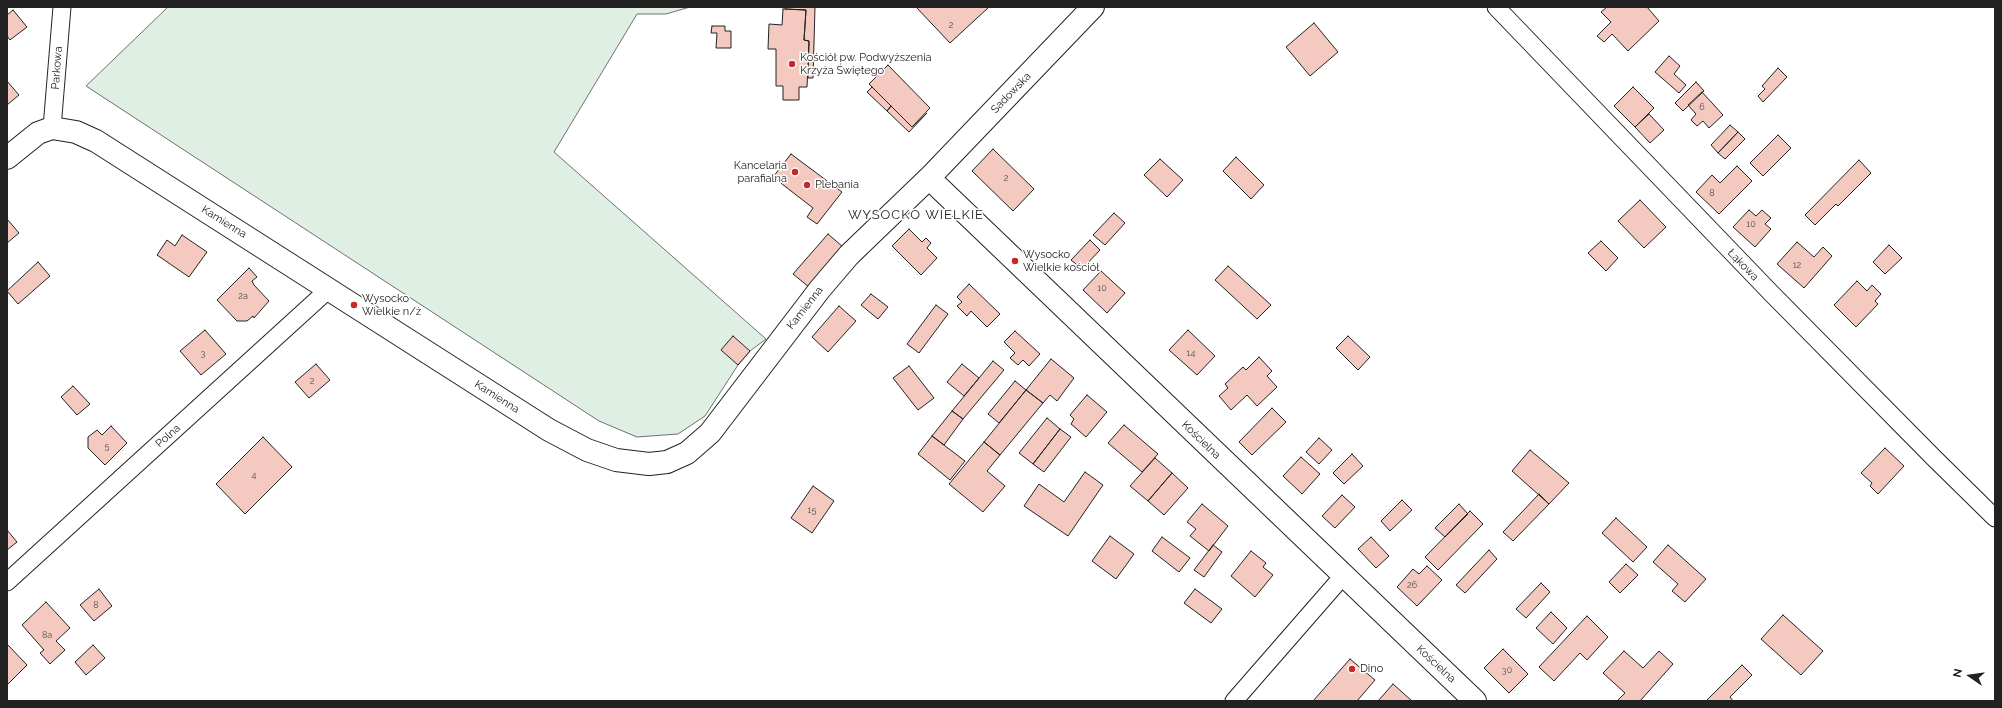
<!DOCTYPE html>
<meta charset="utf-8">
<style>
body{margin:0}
#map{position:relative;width:2002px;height:708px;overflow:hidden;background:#fff;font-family:Raleway,sans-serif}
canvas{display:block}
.frame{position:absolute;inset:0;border:8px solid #222;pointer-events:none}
.north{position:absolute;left:1950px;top:656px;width:40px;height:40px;-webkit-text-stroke:3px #fff;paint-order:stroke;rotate:283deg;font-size:11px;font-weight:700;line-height:16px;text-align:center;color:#222}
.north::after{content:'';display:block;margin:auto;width:14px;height:18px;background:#222;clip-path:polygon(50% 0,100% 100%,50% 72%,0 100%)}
</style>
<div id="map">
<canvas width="2002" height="708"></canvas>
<div class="frame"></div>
<div class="north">N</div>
</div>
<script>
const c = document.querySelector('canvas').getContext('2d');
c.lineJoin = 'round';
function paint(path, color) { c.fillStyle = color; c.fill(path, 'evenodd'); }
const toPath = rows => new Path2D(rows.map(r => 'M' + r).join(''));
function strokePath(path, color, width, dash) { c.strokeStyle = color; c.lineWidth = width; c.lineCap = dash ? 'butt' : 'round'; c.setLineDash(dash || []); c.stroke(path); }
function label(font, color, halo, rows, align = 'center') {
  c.font = font + ' Raleway,sans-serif'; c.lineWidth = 3; c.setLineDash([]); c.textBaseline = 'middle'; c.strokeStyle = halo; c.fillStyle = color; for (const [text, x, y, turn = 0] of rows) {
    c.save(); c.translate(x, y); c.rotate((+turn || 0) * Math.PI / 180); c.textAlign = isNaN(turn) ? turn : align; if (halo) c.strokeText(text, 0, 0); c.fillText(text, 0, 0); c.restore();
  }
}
const green = toPath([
 [168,7,690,7,666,14,637,14,554,152,766,339,750,351,738,365,705,416,678,434,637,437,599,421,86,86,168,7]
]);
const building = toPath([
 [785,7,815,7,813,78,808,78,809,41,804,40,806,10,785,9,785,7],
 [916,7,989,7,950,43,916,7],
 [1607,7,1647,7,1659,21,1628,51,1612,34,1604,42,1597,36,1611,22,1601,12,1607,7],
 [783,9,806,10,804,40,809,41,807,87,799,87,799,100,783,100,783,86,776,86,776,49,768,49,769,24,782,25,783,9],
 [13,10,27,27,10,40,7,36,7,15,13,10],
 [1314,23,1338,52,1310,76,1286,47,1314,23],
 [712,26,725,26,725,31,731,31,731,48,716,48,717,33,711,33,712,26],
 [1669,56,1680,66,1674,74,1686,85,1679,93,1655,72,1669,56],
 [888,65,930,108,912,127,869,84,888,65],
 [1778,68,1787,77,1763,102,1758,96,1765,89,1762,86,1778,68],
 [7,81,19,95,7,105,7,81],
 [1696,82,1704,91,1683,111,1675,103,1696,82],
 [872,87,891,106,887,111,867,92,872,87],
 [1633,87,1654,108,1635,127,1614,106,1633,87],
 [1702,92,1723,115,1709,128,1703,121,1697,126,1691,120,1696,114,1688,105,1702,92],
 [891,106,912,127,927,113,909,132,887,111,891,106],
 [1649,114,1664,130,1650,143,1635,127,1649,114],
 [1730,125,1738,132,1718,153,1711,145,1730,125],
 [1738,132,1745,139,1725,159,1718,153,1738,132],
 [1778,135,1791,148,1763,176,1750,163,1778,135],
 [993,149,1034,189,1013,211,972,171,993,149],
 [791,154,842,192,817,224,807,217,813,208,773,177,791,154],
 [1236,157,1264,185,1251,199,1223,171,1236,157],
 [1160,159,1183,180,1167,197,1144,175,1160,159],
 [1859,160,1871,173,1838,206,1836,204,1815,225,1805,215,1859,160],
 [1737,166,1752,181,1719,214,1696,192,1712,175,1720,183,1737,166],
 [1640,200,1666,227,1644,248,1618,221,1640,200],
 [1749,210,1756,216,1762,210,1771,218,1765,224,1771,229,1755,247,1733,227,1749,210],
 [1114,213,1125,223,1105,245,1093,235,1114,213],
 [7,219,19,233,7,243,7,219],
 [909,229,922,242,926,238,931,243,927,248,937,258,921,275,892,246,909,229],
 [828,234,843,247,809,287,793,274,828,234],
 [182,235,207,252,189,277,157,255,167,240,175,246,182,235],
 [1090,240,1100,250,1082,269,1071,260,1090,240],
 [1601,241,1618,258,1606,271,1588,253,1601,241],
 [1797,242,1814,257,1823,247,1832,256,1804,288,1777,264,1797,242],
 [1889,245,1902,258,1885,274,1873,262,1889,245],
 [38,262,50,276,18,304,7,291,38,262],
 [1228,266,1271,305,1257,319,1215,280,1228,266],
 [249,268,257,277,252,281,254,285,269,301,254,318,253,316,247,321,237,321,217,300,249,268],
 [1101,271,1125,293,1107,313,1083,290,1101,271],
 [1857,281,1867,291,1872,285,1881,294,1875,301,1878,304,1856,327,1834,305,1857,281],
 [969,284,1000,314,987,327,971,311,967,316,957,306,962,302,957,297,969,284],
 [871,294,888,307,878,319,861,305,871,294],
 [936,305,948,314,919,353,907,344,936,305],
 [839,306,856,321,828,352,812,337,839,306],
 [205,330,226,354,201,375,180,351,205,330],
 [1188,330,1215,356,1197,375,1169,350,1188,330],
 [1015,331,1040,354,1029,366,1023,360,1018,365,1010,358,1015,353,1004,342,1015,331],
 [733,336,750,351,738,365,721,350,733,336],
 [1348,336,1370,357,1358,370,1336,348,1348,336],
 [1259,357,1272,371,1267,376,1277,387,1257,406,1247,395,1231,410,1219,396,1228,388,1225,384,1243,367,1246,370,1259,357],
 [1051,359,1074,378,1057,401,1050,395,1043,403,1026,390,1051,359],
 [993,361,1004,370,963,419,952,411,993,361],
 [316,364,330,380,309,398,295,382,316,364],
 [962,364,979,378,964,396,947,382,962,364],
 [909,366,934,398,918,410,893,378,909,366],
 [1015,381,1026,390,999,423,988,414,1015,381],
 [73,386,90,404,77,415,61,397,73,386],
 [1026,390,1043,403,1000,455,984,442,1026,390],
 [1087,395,1107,412,1086,437,1071,424,1074,419,1070,415,1087,395],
 [1272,408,1286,422,1252,455,1239,442,1272,408],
 [952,411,963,419,944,445,932,436,952,411],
 [1047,418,1060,429,1033,464,1019,453,1047,418],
 [1124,425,1158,454,1142,472,1108,443,1124,425],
 [111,426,127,443,105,465,88,448,88,437,97,430,102,435,111,426],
 [1060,429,1071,437,1044,472,1033,464,1060,429],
 [932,436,965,461,950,480,918,454,932,436],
 [263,437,292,467,245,514,216,484,263,437],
 [1319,438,1332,450,1319,464,1306,452,1319,438],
 [984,442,1000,455,987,471,1005,486,983,512,949,484,984,442],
 [1885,448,1904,466,1878,494,1870,486,1872,483,1861,473,1885,448],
 [1530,450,1569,483,1549,504,1512,471,1530,450],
 [1352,454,1363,466,1344,484,1333,473,1352,454],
 [1301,457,1320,474,1302,494,1283,476,1301,457],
 [1155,458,1172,473,1148,501,1130,486,1155,458],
 [1085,472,1103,485,1068,536,1024,506,1039,484,1064,502,1085,472],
 [1172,473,1188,488,1164,515,1148,501,1172,473],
 [813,486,834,501,812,533,791,518,813,486],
 [1539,494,1549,504,1513,541,1503,532,1539,494],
 [1342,495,1355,507,1335,528,1322,516,1342,495],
 [1402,500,1412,510,1390,531,1381,521,1402,500],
 [1202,504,1228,526,1209,551,1190,536,1196,529,1187,522,1202,504],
 [1459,504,1468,514,1445,537,1435,528,1459,504],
 [1470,511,1483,524,1438,570,1425,557,1470,511],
 [1616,518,1647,547,1633,562,1602,533,1616,518],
 [7,530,17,542,7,550,7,530],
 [1110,536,1134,554,1116,579,1092,561,1110,536],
 [1162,537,1190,558,1179,572,1152,551,1162,537],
 [1371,537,1389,556,1376,568,1358,549,1371,537],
 [1213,545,1222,552,1204,577,1194,570,1213,545],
 [1668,545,1706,579,1685,602,1672,591,1678,584,1653,562,1668,545],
 [1489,550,1497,559,1465,593,1456,585,1489,550],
 [1251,551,1266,563,1263,567,1273,575,1255,597,1231,576,1251,551],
 [1626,564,1638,575,1620,593,1609,582,1626,564],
 [1427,566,1442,580,1417,606,1397,587,1413,569,1419,574,1427,566],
 [1541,583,1550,592,1526,618,1516,609,1541,583],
 [99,589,112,606,94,621,80,605,99,589],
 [1195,589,1222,609,1211,623,1184,603,1195,589],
 [46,602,70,628,56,641,65,650,50,664,40,653,44,650,22,625,46,602],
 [1551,612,1567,628,1553,644,1536,628,1551,612],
 [1783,615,1823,651,1801,675,1761,639,1783,615],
 [1587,616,1608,637,1587,660,1580,653,1554,681,1539,667,1587,616],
 [7,644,27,665,7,685,7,644],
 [93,645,105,658,86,675,75,662,93,645],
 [1503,649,1528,674,1509,693,1484,668,1503,649],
 [1624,651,1643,668,1659,651,1673,664,1640,701,1617,701,1625,693,1603,673,1624,651],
 [1350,659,1375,680,1357,701,1313,701,1350,659],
 [1742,665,1752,675,1730,697,1733,701,1706,701,1742,665],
 [1393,684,1412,701,1378,701,1393,684]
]);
const street = toPath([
 [1496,7,1772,294,1934,458,1995,518],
 [52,128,62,7],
 [7,582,329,289],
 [1234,701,1343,576]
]);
const secondary = toPath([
 [7,158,38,133,52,128,76,132,96,141,549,430,587,450,616,460,649,464,667,462,687,453,710,433,820,289,849,255,929,178,1093,7],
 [929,178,1475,701]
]);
const markers = [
 [792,64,4,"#c62828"],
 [795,172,4,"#c62828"],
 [807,185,4,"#c62828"],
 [1015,261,4,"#c62828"],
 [354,305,4,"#c62828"],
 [1352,669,4,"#c62828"]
];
const numberNames = [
 ["2",951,25],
 ["6",1702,107],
 ["2",1006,178],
 ["8",1712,193],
 ["10",1751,224],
 ["12",1797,265],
 ["10",1102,288],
 ["2a",243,296],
 ["3",203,353],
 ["14",1191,353],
 ["2",312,381],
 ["5",107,446],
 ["4",254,475],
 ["15",812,510],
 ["26",1412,585],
 ["8",96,605],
 ["8a",47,635],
 ["30",1507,670]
];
const poiNames = [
 ["Kościół pw. Podwyższenia",800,58],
 ["Krzyża Świętego",800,71],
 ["Kancelaria",787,166,"right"],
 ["parafialna",787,179,"right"],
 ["Plebania",815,185],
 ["Wysocko",1023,255],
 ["Wielkie kościół",1023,268],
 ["Wysocko",362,299],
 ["Wielkie n/ż",362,312],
 ["Dino",1360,669]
];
const streetNames = [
 ["Parkowa",57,68,-86],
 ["Sadowska",1011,93,-46],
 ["Kamienna",224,222,32],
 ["Łąkowa",1743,265,46],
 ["Kamienna",805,308,-52],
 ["Kamienna",497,397,33],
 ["Polna",168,436,-42],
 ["Kościelna",1201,440,44],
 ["Kościelna",1436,664,43]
];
const quarterNames = [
 ["WYSOCKO WIELKIE",916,215]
];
paint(green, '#e0efe3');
strokePath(green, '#6f6f6f', 1);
paint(building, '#f3c9c0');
strokePath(building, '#222', 1);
strokePath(street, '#222', 19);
strokePath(secondary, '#222', 24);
strokePath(street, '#fff', 17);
strokePath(secondary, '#fff', 22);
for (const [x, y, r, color] of markers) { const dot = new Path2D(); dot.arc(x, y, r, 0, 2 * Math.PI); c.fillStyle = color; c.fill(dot); strokePath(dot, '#fff', 1.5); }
label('9px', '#564c4a', null, numberNames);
label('11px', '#222', '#fff', poiNames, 'left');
label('11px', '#222', '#fff', streetNames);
c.letterSpacing = '1px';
label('13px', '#222', '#fff', quarterNames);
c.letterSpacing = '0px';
</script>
